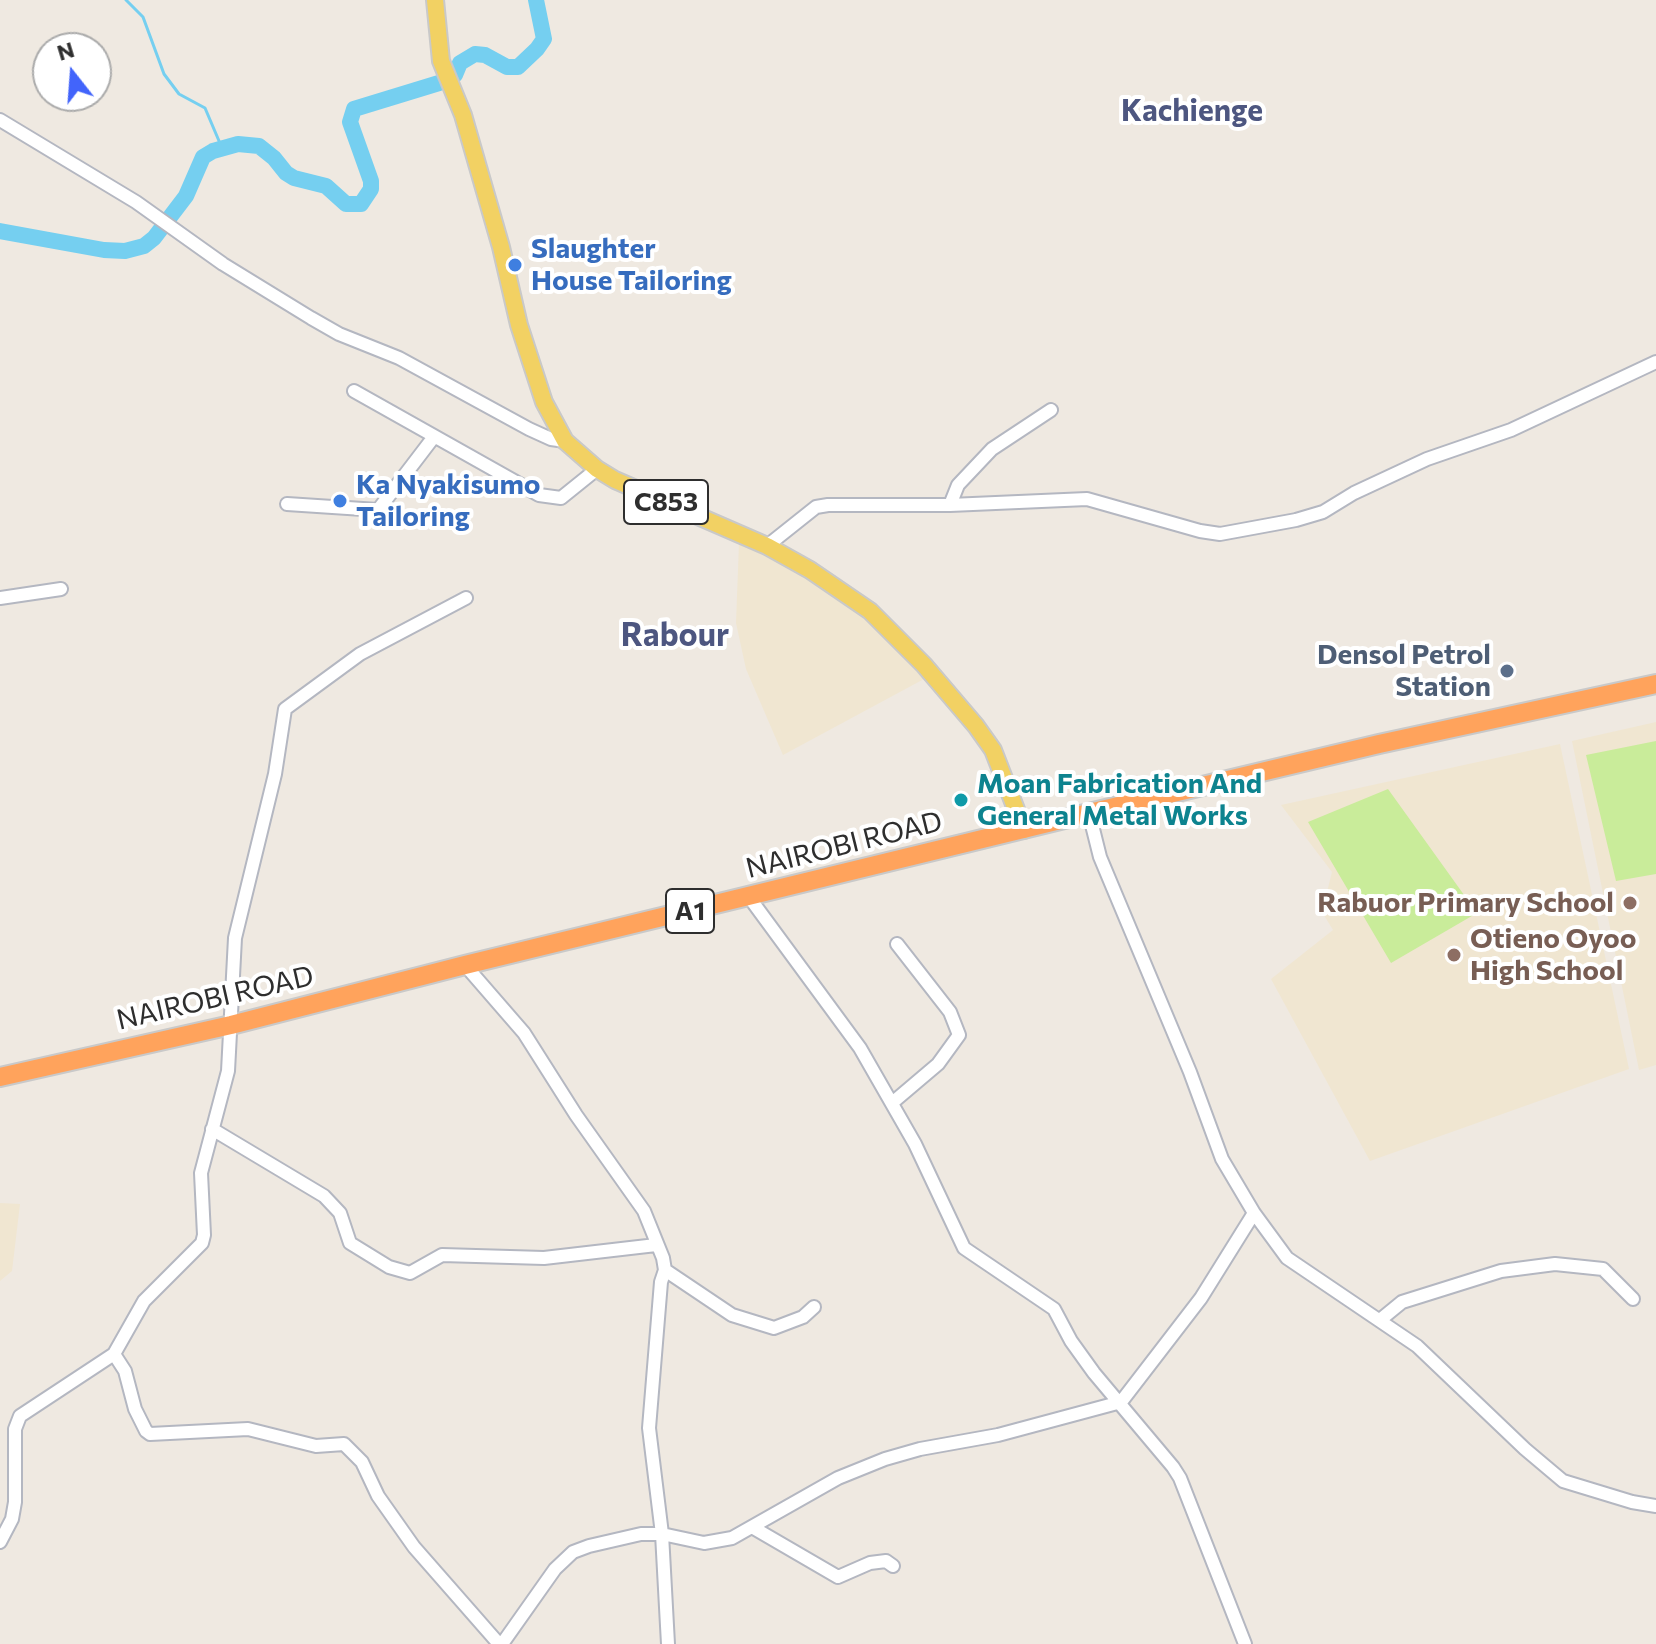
<!DOCTYPE html>
<style>
body{margin:0}
#map{position:relative;width:1656px;height:1644px;overflow:hidden;background:#efe9e1;font-family:Commissioner,sans-serif}
canvas{display:block}
.north{position:absolute;left:32px;top:32px;width:80px;height:80px;box-sizing:border-box;background:#fff;border:2px solid #ababab;border-radius:50%;rotate:343deg;font-size:22px;font-weight:700;line-height:32px;text-align:center;color:#2e2e2e}
.north::after{content:'';display:block;margin:auto;width:28px;height:36px;background:#4264fb;clip-path:polygon(50% 0,100% 100%,50% 72%,0 100%)}
</style>
<div id="map">
<canvas width="1656" height="1644"></canvas>
<div class="north">N</div>
</div>
<script>
const c = document.querySelector('canvas').getContext('2d');
c.lineJoin = 'round';
function paint(path, color) { c.fillStyle = color; c.fill(path, 'evenodd'); }
const toPath = rows => new Path2D(rows.map(r => 'M' + r).join(''));
function strokePath(path, color, width, dash) { c.strokeStyle = color; c.lineWidth = width; c.lineCap = dash ? 'butt' : 'round'; c.setLineDash(dash || []); c.stroke(path); }
function label(font, color, halo, rows, align = 'center') {
  c.font = font + ' Commissioner,sans-serif'; c.lineWidth = 8; c.setLineDash([]); c.textBaseline = 'middle'; c.strokeStyle = halo; c.fillStyle = color; for (const [text, x, y, turn = 0] of rows) {
    c.save(); c.translate(x, y); c.rotate((+turn || 0) * Math.PI / 180); c.textAlign = isNaN(turn) ? turn : align; if (halo) c.strokeText(text, 0, 0); c.fillText(text, 0, 0); c.restore();
  }
}
const education = toPath([
 [739,543,788,567,859,611,924,679,783,755,746,669,736,623],
 [1656,722,1656,1065,1639,1070,1572,741],
 [1560,744,1629,1069,1370,1161,1271,979,1333,930,1322,912,1332,872,1281,805],
 [0,1203,20,1204,12,1271,0,1281]
]);
const pitch = toPath([
 [1656,741,1656,874,1616,881,1586,755],
 [1388,789,1477,913,1391,963,1308,822]
]);
const stream = toPath([
 [126,0,143,17,164,74,179,94,205,108,222,148]
]);
const river = toPath([
 [0,231,104,250,125,251,144,246,154,238,186,196,203,157,213,151,238,144,259,146,274,158,286,173,294,178,326,186,346,204,361,204,371,189,371,181,350,122,354,109,439,83,455,75,460,63,475,54,485,55,507,67,518,67,537,49,544,39,536,0]
]);
const minor = toPath([
 [0,120,136,202,223,264,311,318,339,334,399,358,529,429,551,439,565,441],
 [354,391,539,495,561,498,597,469],
 [287,504,378,510,433,438],
 [950,505,958,485,992,449,1051,410],
 [767,546,816,507,828,505,950,505,1087,499,1200,531,1220,534,1296,520,1323,512,1354,493,1427,459,1511,430,1656,362],
 [0,598,61,589],
 [1089,813,1100,857,1190,1072,1222,1159,1254,1213,1287,1258,1417,1346,1525,1449,1563,1481,1632,1502,1656,1506],
 [749,897,860,1048,915,1144,964,1248,1054,1309,1071,1341,1094,1373,1173,1467,1180,1478,1245,1644],
 [465,965,524,1033,576,1115,644,1211,663,1258,665,1270,661,1282,649,1428,662,1534,668,1644],
 [892,1103,938,1064,959,1035,950,1012,897,944],
 [212,1129,324,1196,340,1213,350,1243,389,1267,410,1273,442,1255,544,1258,656,1245],
 [665,1270,732,1315,774,1328,803,1317,814,1307],
 [1380,1320,1402,1302,1501,1271,1555,1264,1603,1269,1633,1299],
 [114,1354,125,1371,135,1409,146,1431,150,1434,248,1429,316,1446,344,1444,362,1462,378,1496,414,1547,499,1644],
 [752,1527,838,1577,870,1563,886,1561,893,1566],
 [0,1542,12,1519,15,1502,15,1429,20,1416,114,1354,144,1301,202,1243,204,1235,201,1173,228,1071,235,938,275,774,285,709,360,654,466,598],
 [502,1644,555,1569,573,1552,589,1546,641,1534,662,1534,704,1543,732,1538,838,1478,885,1459,920,1449,998,1435,1121,1402,1201,1298,1254,1213]
]);
const major = toPath([
 [435,0,441,61,463,115,501,247,519,325,544,402,565,441,597,469,615,480,767,546,810,570,870,611,924,665,976,726,993,750,1024,830]
]);
const highway = toPath([
 [0,1077,231,1025,465,965,1089,813,1379,744,1656,684]
]);
const markers = [
 [515,265,8,"#3f7fe0"],
 [340,501,8,"#3f7fe0"],
 [1507,671,8,"#5c6f8a"],
 [961,800,8,"#0f9aa8"],
 [1630,903,8,"#8d6e63"],
 [1454,955,8,"#8d6e63"]
];
const shields = [
 [666,502,84],
 [690,911,48]
];
const shieldNames = [
 ["C853",666,502],
 ["A1",690,911]
];
const shopNames = [
 ["Slaughter",531,249],
 ["House Tailoring",531,281],
 ["Ka Nyakisumo",356,485],
 ["Tailoring",356,517]
];
const serviceNames = [
 ["Densol Petrol",1491,655],
 ["Station",1491,687]
];
const cultureNames = [
 ["Moan Fabrication And",977,784],
 ["General Metal Works",977,816]
];
const streetNames = [
 ["NAIROBI ROAD",844,845,-14],
 ["NAIROBI ROAD",215,998,-13]
];
const educationNames = [
 ["Rabuor Primary School",1614,903],
 ["Otieno Oyoo",1470,939,"left"],
 ["High School",1470,971,"left"]
];
const neighbourhoodNames = [
 ["Kachienge",1192,111]
];
const quarterNames = [
 ["Rabour",675,635]
];
paint(education, '#f0e6d1');
paint(pitch, '#c9ec9a');
strokePath(stream, '#75cff0', 3);
strokePath(river, '#75cff0', 16);
strokePath(minor, '#b4b7c1', 16);
strokePath(major, '#c9c9c9', 20);
strokePath(highway, '#c9c9c9', 22);
strokePath(minor, '#fff', 12);
strokePath(major, '#f2d163', 16);
strokePath(highway, '#ffa35c', 18);
for (const [x, y, r, color] of markers) { const dot = new Path2D(); dot.arc(x, y, r, 0, 2 * Math.PI); c.fillStyle = color; c.fill(dot); strokePath(dot, '#fff', 3); }
for (const [x, y, w] of shields) { const box = new Path2D(); box.roundRect(x - w / 2, y - 22, w, 44, 6); c.fillStyle = '#fff'; c.fill(box); strokePath(box, '#2e2e2e', 2); }
label('bold 26px', '#2e2e2e', null, shieldNames);
label('bold 28px', '#366cbe', '#fff', shopNames, 'left');
label('bold 28px', '#4e5e75', '#fff', serviceNames, 'right');
label('bold 28px', '#0d838f', '#fff', cultureNames, 'left');
label('28px', '#2e2e2e', '#fff', streetNames);
label('bold 28px', '#785e54', '#fff', educationNames, 'right');
label('bold 30px', '#4d5680', '#fff', neighbourhoodNames);
label('bold 32px', '#4d5680', '#fff', quarterNames);
</script>
